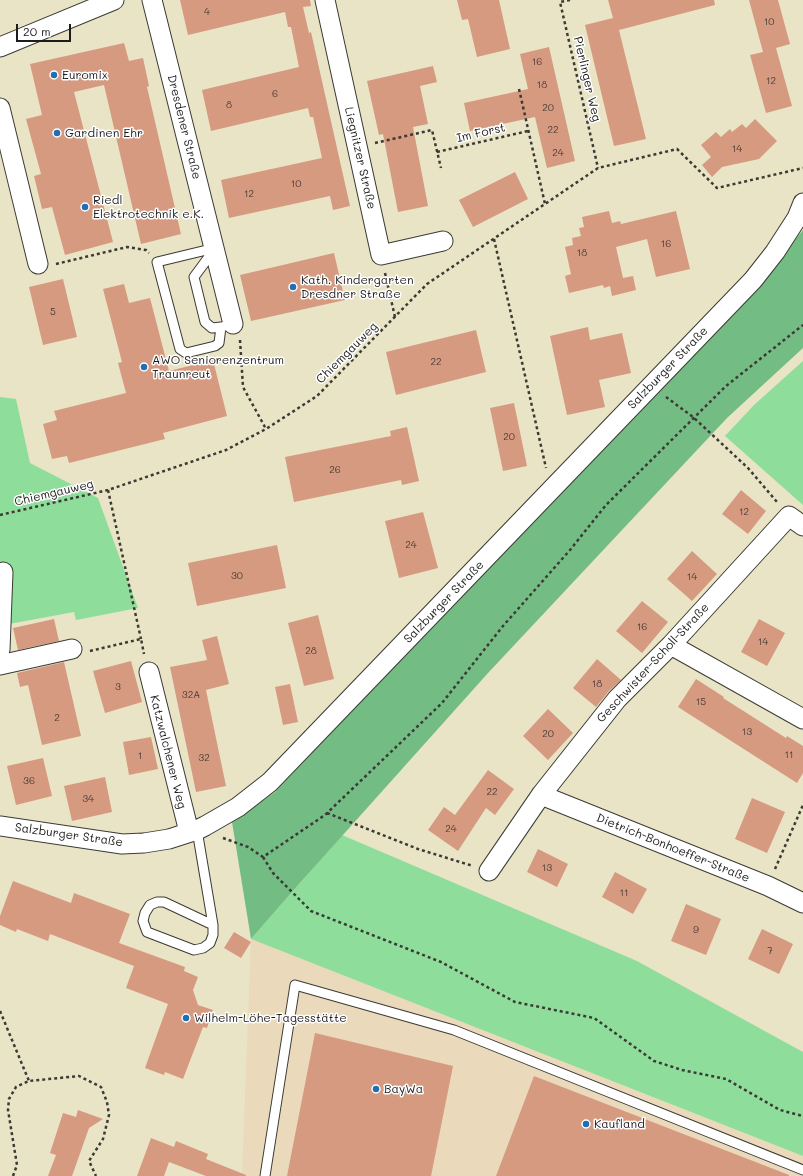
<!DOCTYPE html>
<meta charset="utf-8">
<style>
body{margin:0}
#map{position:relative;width:803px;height:1176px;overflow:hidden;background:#e9e4c5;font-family:Mali,sans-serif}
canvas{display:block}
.scale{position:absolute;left:16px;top:24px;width:55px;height:18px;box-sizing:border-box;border:2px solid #1c1c1c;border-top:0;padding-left:5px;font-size:12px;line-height:14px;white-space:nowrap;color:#1c1c1c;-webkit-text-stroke:3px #fff;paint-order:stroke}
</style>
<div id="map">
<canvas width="803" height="1176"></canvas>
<div class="scale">20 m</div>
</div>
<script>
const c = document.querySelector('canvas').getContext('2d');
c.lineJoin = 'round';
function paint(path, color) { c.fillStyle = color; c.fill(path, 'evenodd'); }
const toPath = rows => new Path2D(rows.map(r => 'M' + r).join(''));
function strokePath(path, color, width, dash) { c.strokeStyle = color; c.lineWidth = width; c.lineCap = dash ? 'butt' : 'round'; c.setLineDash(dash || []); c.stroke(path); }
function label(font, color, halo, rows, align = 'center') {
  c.font = font + ' Mali,sans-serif'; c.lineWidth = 3; c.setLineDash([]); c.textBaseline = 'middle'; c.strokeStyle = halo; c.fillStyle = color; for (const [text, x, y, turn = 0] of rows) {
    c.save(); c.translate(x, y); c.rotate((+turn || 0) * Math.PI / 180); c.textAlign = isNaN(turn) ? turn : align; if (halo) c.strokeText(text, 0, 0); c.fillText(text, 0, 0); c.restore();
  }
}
const built = toPath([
 [251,939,803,1156,803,1176,242,1176]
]);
const green = toPath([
 [803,361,803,505,725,436,754,405],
 [0,397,16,399,30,463,98,498,138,608,76,620,74,612,9,624,0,585],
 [342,835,637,961,803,1052,803,1156,251,939]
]);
const forest = toPath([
 [803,230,803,348,727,418,488,673,299,884,251,939,232,822,275,792,755,287]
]);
const building = toPath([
 [180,0,310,0,311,6,303,7,309,33,311,32,350,206,333,210,330,196,229,218,221,180,322,158,313,117,310,117,308,108,211,131,202,90,299,67,291,27,288,27,285,12,188,35],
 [457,0,499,0,510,49,477,57,468,19,462,20],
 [608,0,714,0,715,5,619,30,646,139,614,146,585,25,613,18],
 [749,0,778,0,790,44,776,48,792,106,766,113,750,55,763,52],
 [124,43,129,61,143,58,149,86,147,87,181,234,141,244,104,85,74,92,113,242,65,255,52,207,42,209,34,176,41,174,26,119,42,115,30,64],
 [549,47,575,161,547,168,535,117,470,131,464,103,528,89,520,54],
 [433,66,437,82,420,86,428,124,413,127,428,206,398,212,383,134,379,135,367,81],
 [755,119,777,141,759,159,722,167,712,177,702,165,711,157,701,145,716,132,721,137,730,129,732,132,742,124,746,128],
 [515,172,528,199,473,227,459,200],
 [609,211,612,223,620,221,621,224,676,211,690,269,656,277,647,239,616,247,623,278,633,276,636,290,612,296,610,286,604,288,603,285,569,293,565,276,571,274,565,247,573,245,572,238,581,236,579,228,584,227,582,217],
 [334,253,345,300,251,321,240,275],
 [63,279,77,337,43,345,29,287],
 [124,284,129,303,150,298,169,371,213,360,227,416,163,433,165,439,69,463,67,456,52,459,43,424,57,420,54,411,126,393,118,363,122,362,103,289],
 [588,327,590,340,622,333,631,373,599,380,605,407,567,415,550,336],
 [476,330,486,372,396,395,386,352],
 [514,403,527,466,503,471,490,408],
 [407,427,419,481,402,485,401,480,294,502,285,457,391,436,390,431],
 [741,490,766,511,748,534,722,514],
 [423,512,438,568,399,578,385,521],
 [277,545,286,588,197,606,188,563],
 [692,551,717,574,692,601,667,579],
 [642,601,668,622,642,653,616,631],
 [318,615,334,679,304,686,288,623],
 [54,619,59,641,18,650,13,628],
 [759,619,785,633,767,666,741,652],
 [217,636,229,684,206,690,226,786,196,792,170,667,207,660,202,640],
 [597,659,621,680,609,691,596,707,573,688],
 [131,661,142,702,105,713,93,671],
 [64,662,81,736,42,745,28,685,20,687,17,673],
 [696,679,724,697,723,698,786,738,787,736,803,746,803,773,797,783,678,707],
 [290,684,298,722,283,725,275,687],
 [548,709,573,733,548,760,523,736],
 [151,737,158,769,129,775,123,742],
 [43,758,52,796,16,805,7,766],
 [488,770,514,789,495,815,486,808,458,851,428,830,444,807,455,815],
 [105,777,112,812,72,821,64,786],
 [752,798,785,812,767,853,735,839],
 [538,849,568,864,557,887,527,872],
 [615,872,647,889,633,914,602,897],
 [13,881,71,903,74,893,130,914,119,943,185,967,184,971,198,977,193,990,198,1005,213,1010,207,1028,203,1027,183,1079,165,1072,164,1075,145,1068,168,1004,126,988,134,966,50,934,48,941,17,929,16,932,0,925,0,916],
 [686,904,721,919,706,955,671,941],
 [762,929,793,944,779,974,748,959],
 [234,932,251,942,241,958,224,948],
 [315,1033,453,1066,431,1176,287,1176],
 [534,1076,789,1175,789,1176,496,1176],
 [78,1110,103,1119,89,1128,72,1176,48,1176,56,1155,50,1153,63,1113,76,1117],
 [151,1138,174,1147,176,1141,208,1154,206,1159,246,1175,246,1176,206,1176,169,1162,164,1176,137,1176]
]);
const path = toPath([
 [570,0,560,2,598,168],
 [519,89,545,204],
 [375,143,432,130,441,168],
 [437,152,528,131],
 [494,239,546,468],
 [56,264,127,247,146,250,149,253],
 [385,273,395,317],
 [240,340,243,387,266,429],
 [666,397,693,417,748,468,777,502],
 [108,490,141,639],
 [0,515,108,490,226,450,266,429,317,396,427,284,598,168,677,149,717,188,803,168],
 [90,651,141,639,144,654],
 [327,813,418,849,473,866],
 [223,838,248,847,263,857,325,815,442,703,503,626,570,550,606,505,726,386,803,325],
 [263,857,273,873,311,911,441,962,515,1002,594,1018,654,1061,682,1070,726,1079,780,1110,803,1116],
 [775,869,803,805],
 [0,1011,29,1081],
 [13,1176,17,1165,8,1110,9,1099,16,1087,29,1081,79,1076,101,1087,107,1102,109,1115,103,1139,89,1161,96,1176]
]);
const service = toPath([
 [215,248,157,262,180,349,186,353,215,346,219,343,221,327,233,324],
 [214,250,194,277,205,322,212,328,221,327],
 [197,830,213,925,213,935,210,943,203,948,194,950,147,932,143,921,145,913,150,905,157,902,164,902,213,925],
 [265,1176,295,985,454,1030,803,1170]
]);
const minor = toPath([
 [152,0,233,324],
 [325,0,381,255,443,241],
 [0,47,114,0],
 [0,108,38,264],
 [671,645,803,719],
 [0,650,3,572],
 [0,665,72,649],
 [149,672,189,832],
 [541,795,768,886,803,903],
 [0,826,122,844,144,843,169,839,197,830,205,826,238,807,270,782,753,280,775,252,797,218,803,203],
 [489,871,541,795,617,699,671,645,789,516,803,526]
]);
const markers = [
 [54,75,4,"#1f6fb2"],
 [57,133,4,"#1f6fb2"],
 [85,207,4,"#1f6fb2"],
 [293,287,4,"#1f6fb2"],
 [144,367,4,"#1f6fb2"],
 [186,1018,4,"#1f6fb2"],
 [376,1089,4,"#1f6fb2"],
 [586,1124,4,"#1f6fb2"]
];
const numberNames = [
 ["4",207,12],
 ["10",769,22],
 ["16",537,62],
 ["12",771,81],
 ["18",542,85],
 ["6",275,94],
 ["8",229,105],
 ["20",548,108],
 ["22",553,130],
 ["14",737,149],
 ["24",558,153],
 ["10",296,184],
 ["12",249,194],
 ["16",666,244],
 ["18",582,253],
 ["5",53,312],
 ["22",436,362],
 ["20",509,437],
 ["26",335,470],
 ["12",744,512],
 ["24",411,545],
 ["30",237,576],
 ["14",692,577],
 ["16",642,627],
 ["14",763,642],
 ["28",311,651],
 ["18",597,684],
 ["3",118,687],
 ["32A",191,695],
 ["15",701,702],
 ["2",57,718],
 ["13",747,732],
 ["20",548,734],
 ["11",789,755],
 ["1",140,756],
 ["32",204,758],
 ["36",29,781],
 ["22",492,792],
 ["34",88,799],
 ["24",451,829],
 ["13",547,868],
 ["11",624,893],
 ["9",696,930],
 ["7",770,951]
];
const poiNames = [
 ["Euromix",62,75],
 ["Gardinen Ehr",65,133],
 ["Riedl",93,200],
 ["Elektrotechnik e.K.",93,214],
 ["Kath. Kindergarten",301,280],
 ["Dresdner Straße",301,294],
 ["AWO Seniorenzentrum",152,360],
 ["Traunreut",152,374],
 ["Wilhelm-Löhe-Tagesstätte",194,1018],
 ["BayWa",384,1089],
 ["Kaufland",594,1124]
];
const streetNames = [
 ["Pierlinger Weg",587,79,77],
 ["Dresdener Straße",184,127,76],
 ["Im Forst",481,133,-13],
 ["Liegnitzer Straße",360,158,77],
 ["Chiemgauweg",347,353,-45],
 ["Salzburger Straße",668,368,-46],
 ["Chiemgauweg",54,493,-13],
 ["Salzburger Straße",444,602,-46],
 ["Geschwister-Scholl-Straße",653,663,-47],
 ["Katzwalchener Weg",168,752,76],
 ["Salzburger Straße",69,835,8],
 ["Dietrich-Bonhoeffer-Straße",673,848,22]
];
paint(built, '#ead9ba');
paint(green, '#8fdd9b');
paint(forest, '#73bc83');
paint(building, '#d69a81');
strokePath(service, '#3b3a35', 11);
strokePath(minor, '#3b3a35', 21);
strokePath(path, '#3b3a35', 2.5, [3, 3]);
strokePath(service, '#fff', 9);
strokePath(minor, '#fff', 19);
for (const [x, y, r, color] of markers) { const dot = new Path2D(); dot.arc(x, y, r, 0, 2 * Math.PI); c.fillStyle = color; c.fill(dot); strokePath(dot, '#fff', 1.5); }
label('10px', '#4a3c35', null, numberNames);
label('12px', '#1c1c1c', '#fff', poiNames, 'left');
label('12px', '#1c1c1c', '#fff', streetNames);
</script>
